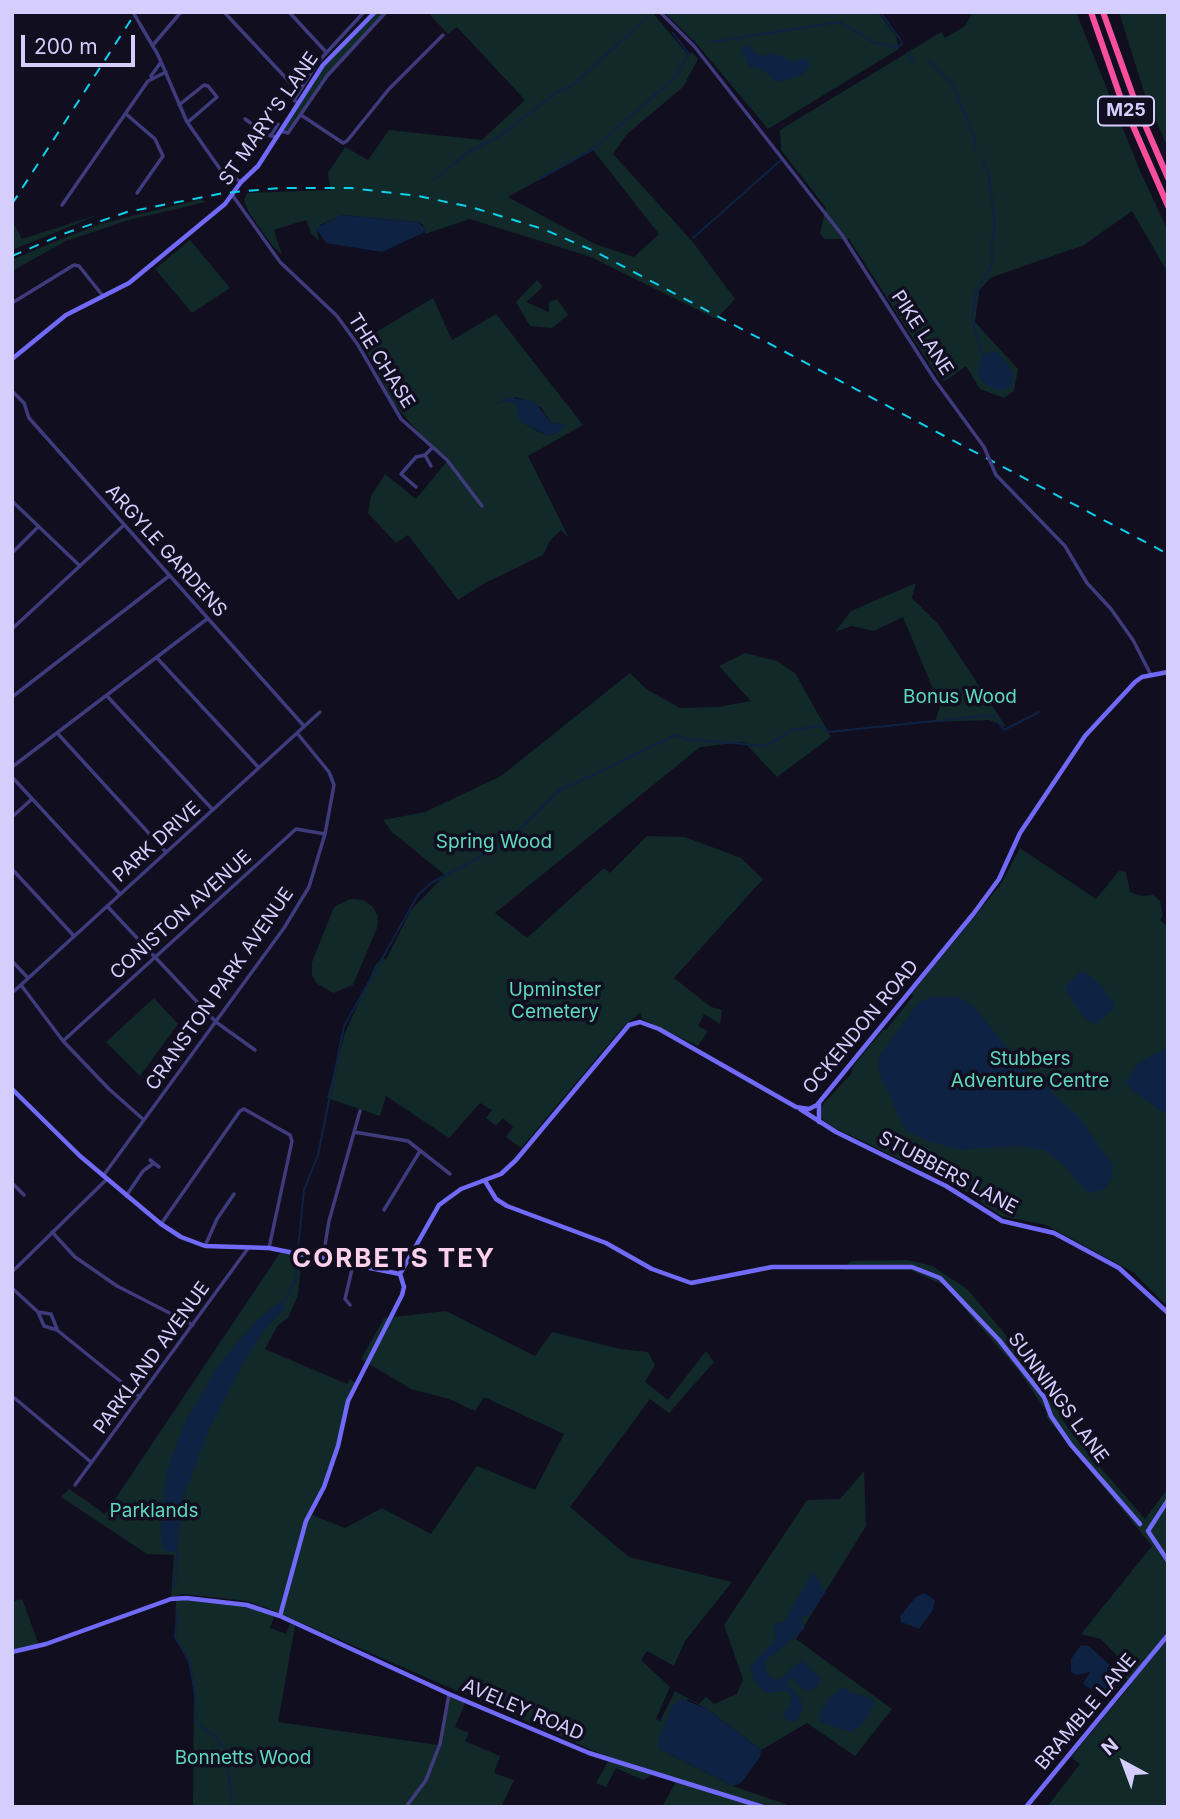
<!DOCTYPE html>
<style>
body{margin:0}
#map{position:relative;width:1180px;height:1819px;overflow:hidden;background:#110e20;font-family:Inter,sans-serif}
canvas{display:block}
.frame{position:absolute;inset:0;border:14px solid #d5cefd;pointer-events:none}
.north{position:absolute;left:1089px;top:1728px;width:70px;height:70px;-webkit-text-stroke:5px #110e20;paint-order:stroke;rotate:319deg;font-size:19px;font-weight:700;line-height:28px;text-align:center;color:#d5cefd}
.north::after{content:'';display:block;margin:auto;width:24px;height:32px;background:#d5cefd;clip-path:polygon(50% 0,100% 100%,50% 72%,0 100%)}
.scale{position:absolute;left:21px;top:35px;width:114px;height:32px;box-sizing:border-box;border:4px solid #d5cefd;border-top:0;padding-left:9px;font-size:21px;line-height:24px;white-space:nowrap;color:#d5cefd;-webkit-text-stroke:5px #110e20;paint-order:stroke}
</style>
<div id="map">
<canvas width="1180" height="1819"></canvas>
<div class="frame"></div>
<div class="north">N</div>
<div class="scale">200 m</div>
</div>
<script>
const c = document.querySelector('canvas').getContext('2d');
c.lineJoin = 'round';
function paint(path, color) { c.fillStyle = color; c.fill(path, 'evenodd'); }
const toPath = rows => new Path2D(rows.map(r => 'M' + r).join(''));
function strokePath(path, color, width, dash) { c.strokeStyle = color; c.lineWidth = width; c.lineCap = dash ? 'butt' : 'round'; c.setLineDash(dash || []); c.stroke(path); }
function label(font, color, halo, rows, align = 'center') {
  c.font = font + ' Inter,sans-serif'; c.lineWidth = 7; c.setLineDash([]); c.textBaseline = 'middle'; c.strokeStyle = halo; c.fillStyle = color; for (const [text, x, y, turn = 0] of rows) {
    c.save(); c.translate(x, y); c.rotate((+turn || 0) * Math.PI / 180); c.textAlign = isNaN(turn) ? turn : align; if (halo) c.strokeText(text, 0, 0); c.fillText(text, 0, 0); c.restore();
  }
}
const green = toPath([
 [378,12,384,12,322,80,289,131,284,130,326,64],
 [433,12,652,12,689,56,692,52,698,59,683,87,627,134,613,154,692,241,735,299,716,319,591,257,470,219,425,234,423,225,418,222,342,215,320,225,317,232,319,241,311,233,306,220,274,230,282,255,272,245,249,213,244,200,247,193,330,190,328,173,345,147,368,160,389,130,482,140,525,100,457,27,448,34,430,15],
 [593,150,659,234,634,257,595,244,508,197],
 [664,12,878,12,896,36,899,49,768,129,696,43],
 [973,12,1076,12,1140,171,1168,231,1168,273,1132,211,1084,245,990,278,979,291,975,322,1018,369,1014,391,1004,398,980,389,966,366,945,381,938,377,849,239,824,239,820,233,826,208,781,150,780,130,941,32,945,38,965,26],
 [1119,12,1168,12,1168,148,1145,95],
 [201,199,206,202,129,220,66,241,12,271,12,260,51,243,100,224],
 [100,214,59,231,12,250,12,220,22,239],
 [190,240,230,288,192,313,155,269],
 [537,280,543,287,526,302,549,312,549,302,557,299,568,315,552,328,530,326,516,302],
 [433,298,452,340,496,314,583,425,528,456,569,538,561,530,550,541,543,555,483,584,458,600,408,535,396,543,368,513,371,496,385,474,416,499,449,459,424,439,394,404,361,341],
 [516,397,541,407,551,423,564,425,562,429,550,436,539,432,521,421,516,403,505,401,495,404],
 [916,583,912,598,939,625,1006,727,989,720,935,722,940,706,903,617,874,631,852,626,835,632,851,611],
 [745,653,777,661,795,673,831,737,777,777,744,742,700,747,495,913,527,938,604,868,610,873,647,836,685,837,741,858,763,879,674,978,711,1007,722,1010,720,1024,704,1014,698,1026,708,1031,698,1046,642,1019,641,1012,622,1028,521,1148,506,1137,513,1127,503,1118,496,1126,486,1118,492,1110,480,1103,449,1138,386,1096,380,1116,327,1098,345,1033,376,964,383,958,386,960,411,910,445,875,392,832,383,820,425,812,501,776,630,673,646,689,680,708,718,707,751,701,719,666],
 [1020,848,1096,899,1119,871,1126,872,1130,892,1142,896,1153,895,1160,901,1163,915,1160,920,1168,927,1168,1307,1133,1272,1046,1225,1001,1216,962,1189,833,1127,823,1120,821,1114,823,1104,851,1074,853,1066,883,1030,886,1030,913,996,912,993,1001,884],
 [350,899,363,900,373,907,378,917,377,928,353,985,333,993,316,983,312,975,312,962,334,907],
 [154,998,178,1024,140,1076,106,1042],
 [282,1250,302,1254,298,1295,288,1318,278,1325,265,1349,347,1384,350,1379,355,1383,324,1487,310,1514,345,1528,382,1508,431,1534,477,1466,535,1490,564,1434,484,1397,475,1411,449,1399,411,1389,361,1359,384,1318,446,1311,535,1356,552,1332,620,1349,648,1352,655,1365,645,1382,668,1400,706,1351,714,1362,669,1413,650,1399,570,1507,629,1557,732,1582,685,1641,674,1666,647,1651,641,1660,670,1687,656,1719,660,1721,675,1691,699,1704,706,1697,714,1704,737,1694,743,1679,724,1625,807,1500,840,1499,864,1471,866,1526,796,1639,892,1709,855,1756,807,1723,761,1750,707,1709,688,1699,659,1749,733,1786,794,1807,662,1807,676,1782,652,1775,643,1780,616,1768,606,1787,596,1783,610,1758,272,1610,247,1601,183,1594,171,1597,174,1555,147,1554,61,1497,69,1489,105,1514],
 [907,1260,932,1266,967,1289,1043,1379,1052,1392,1061,1418,1081,1445,1145,1519,1168,1488,1168,1807,1047,1807,1080,1764,1071,1757,1129,1687,1119,1658,1101,1639,1081,1634,1152,1546,1047,1418,1046,1411,1019,1371,944,1285,910,1270,843,1270,851,1261],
 [22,1599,39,1645,12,1652,12,1602],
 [176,1599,221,1601,270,1613,274,1617,270,1628,286,1634,290,1624,295,1626,278,1722,438,1745,435,1753,440,1744,449,1694,466,1701,455,1727,469,1733,465,1741,500,1756,494,1773,514,1780,501,1807,193,1807,194,1683,189,1661,175,1637]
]);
const water = toPath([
 [749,46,755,53,764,56,773,53,793,62,805,58,809,62,807,69,802,75,777,82,761,69,750,67,741,47],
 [342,215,418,222,425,229,423,233,382,252,326,243,316,228],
 [990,352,997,352,1009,366,1013,375,1010,388,998,390,986,385,980,378,978,370,983,356],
 [509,397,535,402,551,423,565,424,562,429,550,436,544,434,520,421,516,403,505,401,495,405],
 [1080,972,1085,972,1101,985,1114,1004,1114,1009,1095,1024,1084,1018,1066,991,1066,987],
 [930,997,958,997,972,1005,1029,1073,1045,1077,1049,1090,1078,1116,1112,1164,1112,1178,1106,1188,1091,1193,1084,1189,1064,1165,1044,1150,1016,1146,962,1150,927,1141,905,1130,878,1070,879,1057,917,1004],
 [1168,1047,1168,1116,1129,1088,1127,1080,1137,1064],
 [280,1302,285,1309,265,1329,244,1362,209,1429,183,1497,177,1552,166,1551,162,1546,161,1525,167,1470,187,1418,219,1364,256,1321],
 [815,1574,825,1593,809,1615,800,1618,805,1626,803,1630,764,1662,769,1676,779,1680,802,1660,820,1678,817,1687,810,1691,798,1686,794,1678,787,1683,800,1698,803,1707,797,1720,789,1722,782,1713,790,1706,792,1696,787,1691,766,1693,756,1684,750,1667,776,1640,774,1624,784,1622,811,1575],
 [924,1593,935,1600,933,1610,919,1629,901,1622,900,1616,916,1597],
 [1081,1645,1089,1646,1114,1669,1117,1685,1108,1696,1103,1697,1083,1684,1090,1672,1076,1675,1071,1672,1071,1659],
 [844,1687,851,1693,869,1697,874,1704,864,1723,850,1732,820,1722,819,1715,830,1697],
 [682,1699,707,1709,761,1750,760,1757,741,1783,733,1786,659,1749,658,1742,672,1706]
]);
const stream = toPath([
 [711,42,840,22,873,42,897,48,902,44,900,39,880,12],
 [908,52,909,59,915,62],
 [928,60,952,84,974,135,976,148],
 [982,159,989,176,995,224,991,246,993,262,976,293,972,318,983,356],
 [539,179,592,150,674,78,689,54,673,33],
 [434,180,468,152,498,137,556,93,573,85,652,13],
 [693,238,781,160],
 [298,1249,304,1190,318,1155,344,1026,418,895,431,883,506,843,557,792,676,735,685,739,766,746,792,730,822,726,828,732,993,715,1004,730,1039,712],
 [283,1304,295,1281,297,1257],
 [175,1588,177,1552],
 [178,1610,175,1637,189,1661,196,1700,197,1723,217,1738,226,1751,232,1807]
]);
const street = toPath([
 [224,12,299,92],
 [289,12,326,52],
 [660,12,694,46,842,235,935,380,984,447],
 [141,26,158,55,187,122,220,169,241,182],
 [153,45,181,12],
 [151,76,161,62],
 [297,102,294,100,317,63,364,12],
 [179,105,204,85,208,86,217,97,188,122],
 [126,114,155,139,163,156,137,193],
 [301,115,343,143,347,141,389,89,443,35],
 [245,119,267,135,277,137],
 [280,131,288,133,327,76,386,12],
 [271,135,278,124],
 [233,196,280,262,337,316,358,345,401,419,447,460,482,506],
 [62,205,148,81,166,72],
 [12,303,74,265,79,266,103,296],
 [12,391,24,403,29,418,304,726],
 [425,455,431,466],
 [996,475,1065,546,1087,583,1111,609,1133,640,1151,675],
 [416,487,401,474,416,457,425,455,431,449],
 [12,501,80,566],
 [12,553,37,528],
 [12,629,124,525],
 [157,658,259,768],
 [107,696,213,810],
 [12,697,169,576],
 [59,735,166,852],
 [12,767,207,619],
 [12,777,120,894],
 [12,817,32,799],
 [12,869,74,936],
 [107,906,216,1022,255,1050],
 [12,961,28,978],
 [21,985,63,1041,109,1089,144,1120],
 [12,993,320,712],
 [63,1041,296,829,325,834],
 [354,1132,408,1141,450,1174],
 [150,1160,159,1167],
 [103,1176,284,928,309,887,325,834,334,785,329,772,297,733],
 [12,1183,24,1195],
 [126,1196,143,1171,154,1163],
 [384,1210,420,1151],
 [161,1224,240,1111,244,1109,290,1135,292,1141,269,1248],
 [52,1232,75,1257,117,1286,193,1325],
 [205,1246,217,1219,234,1194],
 [323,1257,329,1221,360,1111],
 [12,1272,107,1179],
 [12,1288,38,1312,44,1326,57,1330,140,1397],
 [350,1305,345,1299,353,1265],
 [38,1312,51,1314,57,1329],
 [12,1396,91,1462],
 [75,1485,249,1247],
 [406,1807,426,1780,440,1744,449,1694]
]);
const secondary = toPath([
 [12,359,66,315,129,283,225,204,241,182,258,166,323,65,375,12],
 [12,1089,80,1156,161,1224,181,1237,205,1246,269,1248,400,1274],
 [819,1104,819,1122],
 [800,1109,836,1132,946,1186,1002,1221,1054,1233,1119,1268,1168,1313],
 [485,1181,496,1199,507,1206,606,1243,652,1269,691,1283,772,1267,912,1267,940,1278,999,1340,1044,1397,1051,1416,1071,1445,1140,1524],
 [400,1274,439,1205,461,1189,501,1174,516,1160,629,1025,640,1022,659,1029,796,1107,809,1109,817,1105,974,913,999,879,1020,833,1085,736,1135,682,1142,677,1168,672],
 [1168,1500,1148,1531,1168,1561],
 [280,1616,306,1521,324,1487,338,1446,348,1401,402,1295,404,1287,400,1274],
 [12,1652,46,1644,171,1599,186,1598,247,1605,280,1616,449,1694,589,1753,763,1807],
 [1026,1807,1168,1635]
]);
const highway = toPath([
 [1091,12,1120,96,1168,206],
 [1103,12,1136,104,1168,178]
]);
const rail = toPath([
 [12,204,136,12],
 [12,256,66,233,127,212,224,193,280,188,351,188,418,196,471,207,543,229,594,251,1168,554]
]);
const streetBridge = toPath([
 [133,12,141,26],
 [984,447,996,475]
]);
const shields = [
 [1126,111,56]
];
const shieldNames = [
 ["M25",1126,111]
];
const streetNames = [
 ["ST MARY'S LANE",269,119,-55],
 ["PIKE LANE",922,333,57],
 ["THE CHASE",381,361,58],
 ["ARGYLE GARDENS",166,551,48],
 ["PARK DRIVE",157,842,-42],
 ["CONISTON AVENUE",181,915,-42],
 ["CRANSTON PARK AVENUE",220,989,-55],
 ["OCKENDON ROAD",861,1027,-50],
 ["STUBBERS LANE",948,1173,28],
 ["PARKLAND AVENUE",152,1358,-54],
 ["SUNNINGS LANE",1058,1398,54],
 ["AVELEY ROAD",523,1710,23],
 ["BRAMBLE LANE",1086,1712,-50]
];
const parkNames = [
 ["Bonus Wood",960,697],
 ["Spring Wood",494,842],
 ["Upminster",555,990],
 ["Cemetery",555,1012],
 ["Stubbers",1030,1059],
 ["Adventure Centre",1030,1081],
 ["Parklands",154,1511],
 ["Bonnetts Wood",243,1758]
];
const districtNames = [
 ["CORBETS TEY",394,1259]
];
paint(green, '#112929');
paint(water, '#0e2243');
strokePath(stream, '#0e2243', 2);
strokePath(street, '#3f3b7c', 3.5);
strokePath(secondary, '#716af8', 4.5);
strokePath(highway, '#f74f9c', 6);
strokePath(rail, '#0bd1ec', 2, [10, 9]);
strokePath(streetBridge, '#3f3b7c', 3.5);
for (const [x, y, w] of shields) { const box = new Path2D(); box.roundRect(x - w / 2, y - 14.5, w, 29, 5); c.fillStyle = '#110e20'; c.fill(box); strokePath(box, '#d5cefd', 2); }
label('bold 18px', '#d5cefd', null, shieldNames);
label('19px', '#d5cefd', '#110e20', streetNames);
label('19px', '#5ed9bd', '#110e20', parkNames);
c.letterSpacing = '2px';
label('bold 26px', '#fdd0ec', '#110e20', districtNames);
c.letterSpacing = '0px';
</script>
